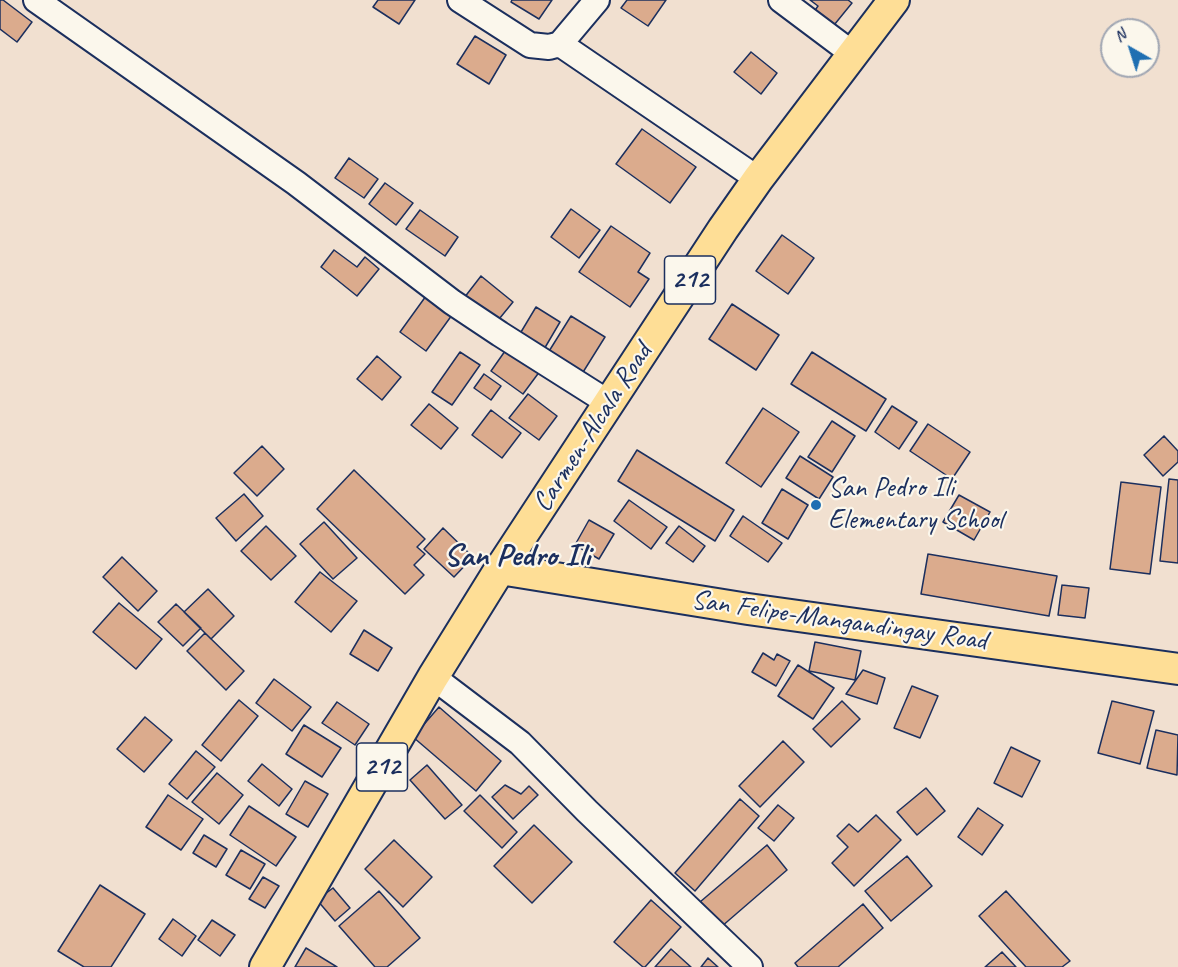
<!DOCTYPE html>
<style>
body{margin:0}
#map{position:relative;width:1178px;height:967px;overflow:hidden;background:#f1e0d0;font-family:Caveat,sans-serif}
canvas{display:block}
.north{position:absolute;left:1100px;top:18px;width:60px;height:60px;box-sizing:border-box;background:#fbf7ec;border:2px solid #a1a7b3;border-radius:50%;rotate:321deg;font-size:16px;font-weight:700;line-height:24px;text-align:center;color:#1b2f5e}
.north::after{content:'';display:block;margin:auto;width:21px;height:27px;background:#1f6fb2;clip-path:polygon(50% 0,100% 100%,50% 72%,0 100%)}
</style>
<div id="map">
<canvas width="1178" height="967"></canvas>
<div class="north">N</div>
</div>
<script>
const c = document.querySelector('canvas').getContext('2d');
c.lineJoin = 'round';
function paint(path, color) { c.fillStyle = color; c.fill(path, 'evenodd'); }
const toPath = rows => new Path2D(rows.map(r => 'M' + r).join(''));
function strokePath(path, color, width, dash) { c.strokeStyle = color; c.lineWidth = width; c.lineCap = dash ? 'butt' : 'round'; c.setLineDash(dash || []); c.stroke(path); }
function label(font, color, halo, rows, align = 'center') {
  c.font = font + ' Caveat,sans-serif'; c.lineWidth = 4.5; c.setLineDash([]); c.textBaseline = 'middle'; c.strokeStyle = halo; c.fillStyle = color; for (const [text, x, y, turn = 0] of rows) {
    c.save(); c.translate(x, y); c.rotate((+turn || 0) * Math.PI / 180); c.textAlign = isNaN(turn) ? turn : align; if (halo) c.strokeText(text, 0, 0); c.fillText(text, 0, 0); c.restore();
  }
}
const building = toPath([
 [0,0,3,0,32,22,17,42,0,29,0,0],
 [378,0,415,0,399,24,373,7,378,0],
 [512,0,552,0,539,19,511,2,512,0],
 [627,0,666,0,648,26,621,8,627,0],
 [810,0,848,0,852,3,830,30,811,16,818,6,810,0],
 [475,36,506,55,489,84,457,64,475,36],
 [751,52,777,73,761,94,734,72,751,52],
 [642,129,696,167,670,203,616,164,642,129],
 [349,158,378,179,364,198,335,178,349,158],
 [385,183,413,203,396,225,369,204,385,183],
 [571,209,600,230,579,258,551,237,571,209],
 [420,210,458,237,445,256,406,229,420,210],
 [611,226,650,253,638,272,649,279,630,307,579,272,611,226],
 [782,235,814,258,788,294,756,271,782,235],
 [334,250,357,267,365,257,379,269,357,296,321,267,334,250],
 [481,276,513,302,495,324,464,298,481,276],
 [426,296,452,315,426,351,400,332,426,296],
 [732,304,779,335,756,370,709,339,732,304],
 [536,307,560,322,543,351,518,337,536,307],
 [571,316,605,337,580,377,546,356,571,316],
 [510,344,543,367,523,394,491,371,510,344],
 [460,352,480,365,452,405,432,392,460,352],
 [812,352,886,399,866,431,791,384,812,352],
 [377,356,401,377,382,400,357,379,377,356],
 [484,374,501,386,491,400,474,388,484,374],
 [528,394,557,416,539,440,509,418,528,394],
 [429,404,458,428,441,449,411,425,429,404],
 [892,406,917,422,899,449,875,432,892,406],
 [763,408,799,432,761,487,726,463,763,408],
 [491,410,521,433,502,458,472,435,491,410],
 [832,421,855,436,832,472,808,457,832,421],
 [928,424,970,452,952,479,910,451,928,424],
 [1164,436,1178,451,1178,462,1163,476,1144,455,1164,436],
 [262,446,284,469,257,496,234,473,262,446],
 [637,450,734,510,715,541,618,481,637,450],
 [800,456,833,477,819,499,786,478,800,456],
 [354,470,425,539,417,547,425,554,414,565,424,575,405,594,317,509,354,470],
 [1169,479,1178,480,1178,563,1160,561,1169,479],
 [1121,482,1161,487,1150,574,1110,569,1121,482],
 [782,489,808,505,788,539,762,523,782,489],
 [244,494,263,516,236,541,216,518,244,494],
 [959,495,990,512,974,540,943,522,959,495],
 [629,500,667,527,651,549,614,521,629,500],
 [743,516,782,543,768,562,730,536,743,516],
 [589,520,614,534,599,559,575,545,589,520],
 [324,522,357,558,333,579,300,544,324,522],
 [266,526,296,556,271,580,241,551,266,526],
 [679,526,705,546,693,562,666,543,679,526],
 [443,528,473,557,454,577,424,549,443,528],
 [928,554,1057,576,1049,616,921,594,928,554],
 [122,557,157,591,138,611,103,577,122,557],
 [320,572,357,601,331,632,295,602,320,572],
 [1062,585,1089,588,1085,618,1058,615,1062,585],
 [208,589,234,616,211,639,184,612,208,589],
 [119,603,162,639,136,669,93,632,119,603],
 [176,604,201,628,183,646,158,622,176,604],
 [364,630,392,648,378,671,350,654,364,630],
 [205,633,244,671,226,690,187,651,205,633],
 [815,642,861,651,855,680,809,671,815,642],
 [763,653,774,660,777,654,790,661,776,686,752,672,763,653],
 [798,665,834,688,813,719,778,696,798,665],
 [863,670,885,678,877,704,846,694,863,670],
 [274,679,311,707,292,731,256,703,274,679],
 [912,686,938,696,920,738,894,728,912,686],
 [239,700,258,716,221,761,202,745,239,700],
 [842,701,860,719,831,747,813,729,842,701],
 [1112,701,1154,711,1140,764,1098,753,1112,701],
 [337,702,369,724,355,745,322,723,337,702],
 [439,707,501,761,476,791,413,737,439,707],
 [145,717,172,740,144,772,117,749,145,717],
 [304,725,341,748,322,777,286,754,304,725],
 [1156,730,1178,735,1177,775,1147,768,1156,730],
 [783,741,804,762,760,807,739,786,783,741],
 [1011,747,1040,761,1022,797,994,783,1011,747],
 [196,751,215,767,187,799,169,784,196,751],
 [262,764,292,789,279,806,248,781,262,764],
 [427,765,462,805,445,819,410,780,427,765],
 [217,773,243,795,219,824,192,802,217,773],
 [305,781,328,794,308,827,286,814,305,781],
 [505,785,521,794,529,786,538,795,513,819,492,797,505,785],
 [926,788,945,811,917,835,897,812,926,788],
 [168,795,203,819,181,850,146,827,168,795],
 [480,795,517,832,502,848,464,811,480,795],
 [740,799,759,816,695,891,675,873,740,799],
 [778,805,794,818,774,841,758,828,778,805],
 [249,806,296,837,276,866,230,835,249,806],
 [978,808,1003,825,982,855,958,837,978,808],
 [876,815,901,840,854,886,832,863,848,847,837,836,849,824,858,832,876,815],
 [534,825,572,862,532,903,494,866,534,825],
 [204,835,227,849,216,867,193,853,204,835],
 [394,840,432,877,403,907,365,869,394,840],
 [767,845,787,870,721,927,700,902,767,845],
 [241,850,265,864,250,889,226,875,241,850],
 [907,856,932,886,891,921,865,891,907,856],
 [263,877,279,886,265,908,249,899,263,877],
 [100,885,145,914,111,967,84,967,58,951,100,885],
 [333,888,350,908,335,921,317,900,333,888],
 [379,891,420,938,387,967,375,967,339,926,379,891],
 [1006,891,1070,961,1062,967,1026,967,979,916,1006,891],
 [651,900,681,927,645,967,643,967,614,942,651,900],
 [863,904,883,928,838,967,798,967,795,963,863,904],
 [173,919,196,936,182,956,159,939,173,919],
 [212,920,235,935,220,956,198,940,212,920],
 [306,948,337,967,295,967,306,948],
 [671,949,691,967,655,967,671,949],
 [1002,952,1016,967,985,967,1002,952],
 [708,958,718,967,701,967,708,958]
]);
const minor = toPath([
 [36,0,296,183,452,302,500,334,609,403],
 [460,0,530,45,549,47,560,44,597,0],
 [781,0,853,54],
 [560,44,758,179],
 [433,677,520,743,587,811,750,967]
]);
const major = toPath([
 [500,569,748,609,1178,669],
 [265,967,433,677,500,569,723,229,758,179,894,0]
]);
const markers = [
 [816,505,6,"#1f6fb2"]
];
const shields = [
 [690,280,51],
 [382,767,51]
];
const shieldNames = [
 ["212",690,280],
 ["212",382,767]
];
const streetNames = [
 ["Carmen-Alcala Road",593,428,-57],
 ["San Felipe-Mangandingay Road",839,621,8]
];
const poiNames = [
 ["San Pedro Ili",828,489],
 ["Elementary School",828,521]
];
const quarterNames = [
 ["San Pedro Ili",517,557]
];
paint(building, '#dbab8d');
strokePath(building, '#1b2f5e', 1.5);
strokePath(minor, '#1b2f5e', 28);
strokePath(major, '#1b2f5e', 34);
strokePath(minor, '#fbf7ec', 24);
strokePath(major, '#fede96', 30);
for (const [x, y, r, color] of markers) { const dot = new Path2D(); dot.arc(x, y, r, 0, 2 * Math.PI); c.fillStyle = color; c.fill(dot); strokePath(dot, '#fbf7ec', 2); }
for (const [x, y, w] of shields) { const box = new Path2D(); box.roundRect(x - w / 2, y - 24, w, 48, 4.5); c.fillStyle = '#fbf7ec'; c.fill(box); strokePath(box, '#1b2f5e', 1.5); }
label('bold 27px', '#1b2f5e', null, shieldNames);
label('28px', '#1b2f5e', '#fbf7ec', streetNames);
label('28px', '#1b2f5e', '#fbf7ec', poiNames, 'left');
label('bold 32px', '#1b2f5e', '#fbf7ec', quarterNames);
</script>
